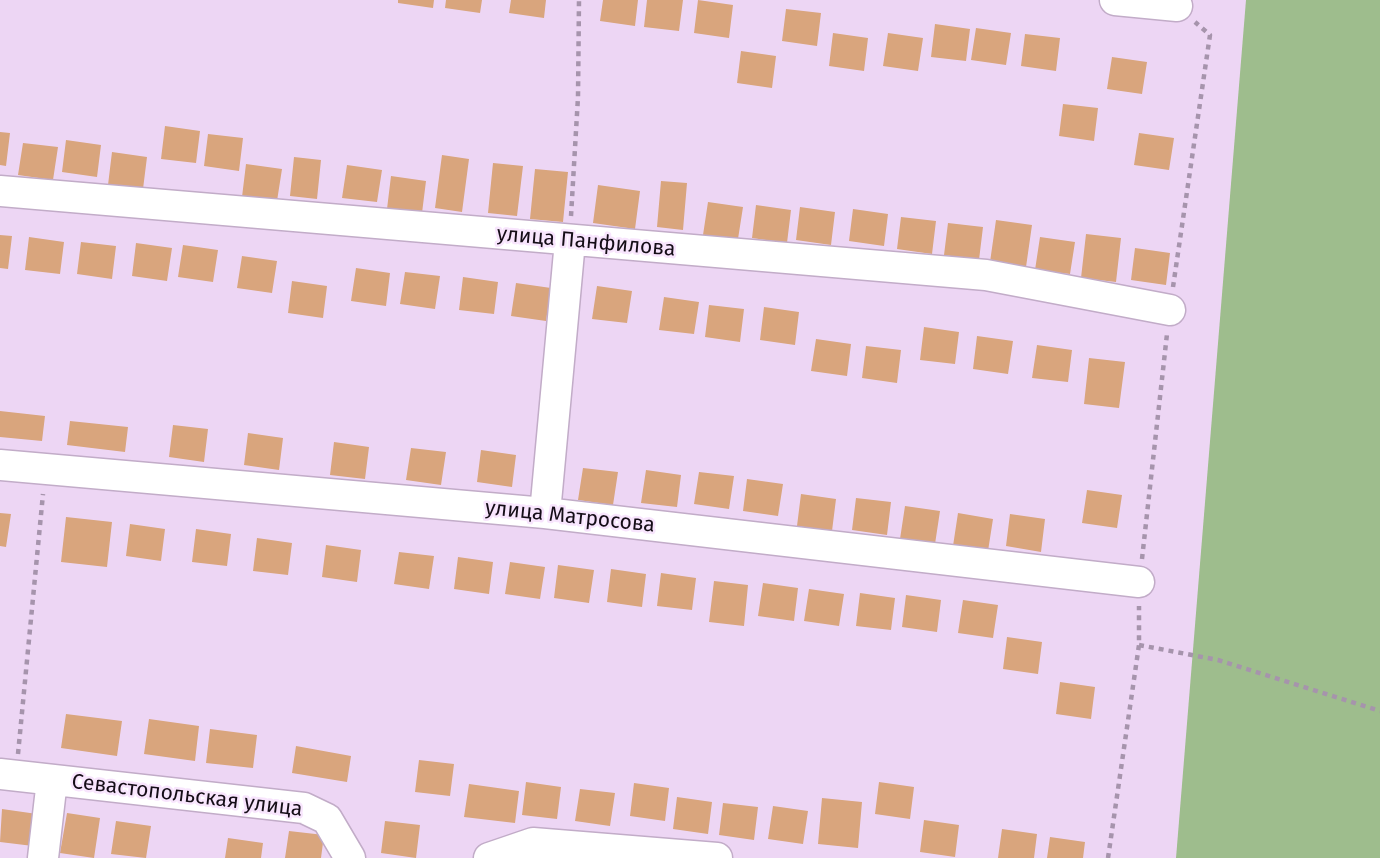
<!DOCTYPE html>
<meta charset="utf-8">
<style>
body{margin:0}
canvas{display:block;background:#edd6f4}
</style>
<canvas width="1380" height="858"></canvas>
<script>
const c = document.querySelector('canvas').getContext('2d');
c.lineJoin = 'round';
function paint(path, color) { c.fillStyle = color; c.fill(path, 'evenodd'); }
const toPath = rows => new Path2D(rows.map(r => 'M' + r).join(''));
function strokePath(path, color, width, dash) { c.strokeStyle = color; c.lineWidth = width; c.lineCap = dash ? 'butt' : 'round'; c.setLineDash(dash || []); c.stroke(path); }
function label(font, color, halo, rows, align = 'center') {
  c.font = font + ' "Fira Sans",sans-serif'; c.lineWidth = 5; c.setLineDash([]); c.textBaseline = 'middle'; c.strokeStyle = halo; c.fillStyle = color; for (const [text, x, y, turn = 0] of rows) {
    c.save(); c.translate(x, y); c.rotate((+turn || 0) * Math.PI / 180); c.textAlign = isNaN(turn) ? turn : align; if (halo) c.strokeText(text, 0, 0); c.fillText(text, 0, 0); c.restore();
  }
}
const green = toPath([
 [1246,0,1380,0,1380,858,1176,858]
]);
const building = toPath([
 [398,0,434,0,433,8,398,3],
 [446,0,482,0,480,13,445,8],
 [511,0,546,0,544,18,509,13],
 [603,0,638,0,635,26,600,21],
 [647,0,683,0,679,31,644,27],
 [698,0,733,5,729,38,694,33],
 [786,9,821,13,817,46,782,41],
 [935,24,970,29,966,61,931,57],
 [976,28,1011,33,1006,65,971,60],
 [833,33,868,38,864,71,829,66],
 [888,33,923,38,918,71,883,66],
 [1025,34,1060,38,1056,71,1021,66],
 [741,51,776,56,772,88,737,83],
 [1112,57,1147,62,1142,94,1107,89],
 [1063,104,1098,108,1094,141,1059,136],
 [165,126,200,131,196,163,161,159],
 [0,132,10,133,6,166,0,165],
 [1139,133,1174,138,1169,170,1134,165],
 [208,134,243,138,239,171,204,166],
 [66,140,101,145,97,177,62,172],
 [23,143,58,147,53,180,18,175],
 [112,152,147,157,143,189,108,185],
 [442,155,469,159,462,212,435,208],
 [294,157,321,160,317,199,290,196],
 [493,163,523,166,517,216,488,213],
 [246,164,282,169,277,201,242,197],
 [347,165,382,170,377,202,342,198],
 [535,169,568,172,563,222,530,219],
 [391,176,426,181,422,213,387,209],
 [661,181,687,183,683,230,657,227],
 [598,185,640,191,635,229,593,223],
 [708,202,743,207,738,239,703,235],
 [756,205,791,210,787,243,752,238],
 [800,207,835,212,831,245,796,240],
 [853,209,888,214,884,246,849,241],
 [901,217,936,221,932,254,897,249],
 [996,220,1032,225,1026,267,990,262],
 [948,223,983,227,979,260,944,255],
 [1086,234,1121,238,1116,282,1081,278],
 [0,235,12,236,8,269,0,268],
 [29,237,64,242,60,274,25,270],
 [1040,237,1075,242,1070,274,1035,270],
 [81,242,116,246,112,279,77,274],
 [136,243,172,248,167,281,132,276],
 [183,245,218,250,213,282,178,277],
 [1135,248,1170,253,1166,285,1131,280],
 [242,256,277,261,272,293,237,288],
 [356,268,390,273,386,306,351,301],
 [405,272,440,276,435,309,400,304],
 [463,277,498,282,494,314,459,310],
 [292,281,327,286,323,318,288,313],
 [516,283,551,288,546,321,511,316],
 [597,286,632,291,627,323,592,319],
 [664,297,699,302,694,334,659,330],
 [709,305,744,309,740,342,705,337],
 [764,307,799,312,795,345,760,340],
 [924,327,959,332,955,364,920,360],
 [977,336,1013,341,1008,374,973,369],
 [816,339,851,344,847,376,811,371],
 [1037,345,1072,350,1068,382,1032,378],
 [866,346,901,350,897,383,862,378],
 [1089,358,1125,362,1119,408,1084,404],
 [0,411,45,416,42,441,0,437],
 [70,421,128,427,125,452,67,445],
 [173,425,208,429,204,462,169,457],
 [248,433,283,438,279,470,244,465],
 [334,442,369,447,365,479,330,475],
 [411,448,446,452,441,485,406,480],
 [481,450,516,455,512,487,477,482],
 [583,468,618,472,613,505,578,500],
 [646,470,681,475,677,507,641,503],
 [699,472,734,476,729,509,694,504],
 [747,479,783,484,778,516,743,511],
 [1087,490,1122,495,1117,528,1082,523],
 [801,494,836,499,832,531,797,526],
 [856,498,891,502,887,535,852,530],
 [905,506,940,511,935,544,900,539],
 [0,513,11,514,6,547,0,546],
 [958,513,993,519,988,551,953,546],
 [1010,514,1045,519,1041,552,1006,546],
 [66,517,112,522,107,567,61,562],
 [130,524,165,529,161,561,126,556],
 [196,529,231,534,227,566,192,562],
 [257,538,292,543,288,575,253,571],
 [326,545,361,550,357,582,322,577],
 [399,552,434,556,429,589,394,584],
 [458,557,493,562,489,594,454,589],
 [510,562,545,567,540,599,505,594],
 [558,565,594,570,589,603,554,598],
 [611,569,646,574,642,607,607,602],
 [661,573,696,578,692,610,657,606],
 [714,581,748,585,744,626,709,622],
 [763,583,798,588,794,621,758,616],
 [809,589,844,594,839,626,804,621],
 [860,593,895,598,891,630,856,626],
 [906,595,941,600,937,632,902,627],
 [963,600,998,605,993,638,958,633],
 [1007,637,1042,642,1038,674,1003,669],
 [1060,682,1095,687,1091,719,1056,714],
 [66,714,122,721,117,756,61,748],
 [149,719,199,726,195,761,144,754],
 [210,729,257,735,253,768,206,763],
 [296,746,351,756,347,782,292,773],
 [419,760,454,764,450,796,415,792],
 [526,782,561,787,557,819,522,815],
 [879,782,914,787,910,819,875,814],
 [634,783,669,788,665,821,630,816],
 [469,784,519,791,515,823,464,817],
 [580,789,615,793,610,826,575,821],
 [677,797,712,802,708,834,673,829],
 [822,798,862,802,858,848,818,844],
 [723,803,758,807,754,840,719,835],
 [773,806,808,811,803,844,768,839],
 [2,809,37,814,33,846,0,842],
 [67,813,100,818,94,858,60,853],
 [924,820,959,825,955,857,920,852],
 [116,821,151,826,146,858,111,854],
 [385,821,420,825,416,858,381,853],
 [1002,829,1037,834,1034,858,998,858],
 [289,831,324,835,321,858,285,858],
 [1050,837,1085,842,1083,858,1047,858],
 [228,838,263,843,261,858,225,858]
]);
const path = toPath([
 [571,216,578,97,579,0],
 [1173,287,1210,35,1195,22],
 [1142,559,1167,334],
 [1139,645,1218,660,1380,711],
 [18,754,43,494],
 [1108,858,1139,645,1139,606]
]);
const minor = toPath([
 [1115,0,1177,6],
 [0,191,986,275,1170,310],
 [0,465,545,513,1139,582],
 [545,513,570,241],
 [0,774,304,808,327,819,350,858],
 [43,858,52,780],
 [489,858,533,843,717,858]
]);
const streetNames = [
 ["улица Панфилова",586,242,5],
 ["улица Матросова",570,517,6],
 ["Севастопольская улица",187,796,7]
];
paint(green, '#9ebd8d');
paint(building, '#d9a57d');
strokePath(minor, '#c2acc8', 33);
strokePath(path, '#a694ac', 4.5, [5, 5]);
strokePath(minor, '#fff', 30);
label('21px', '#150d17', '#f8e5fd', streetNames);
</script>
